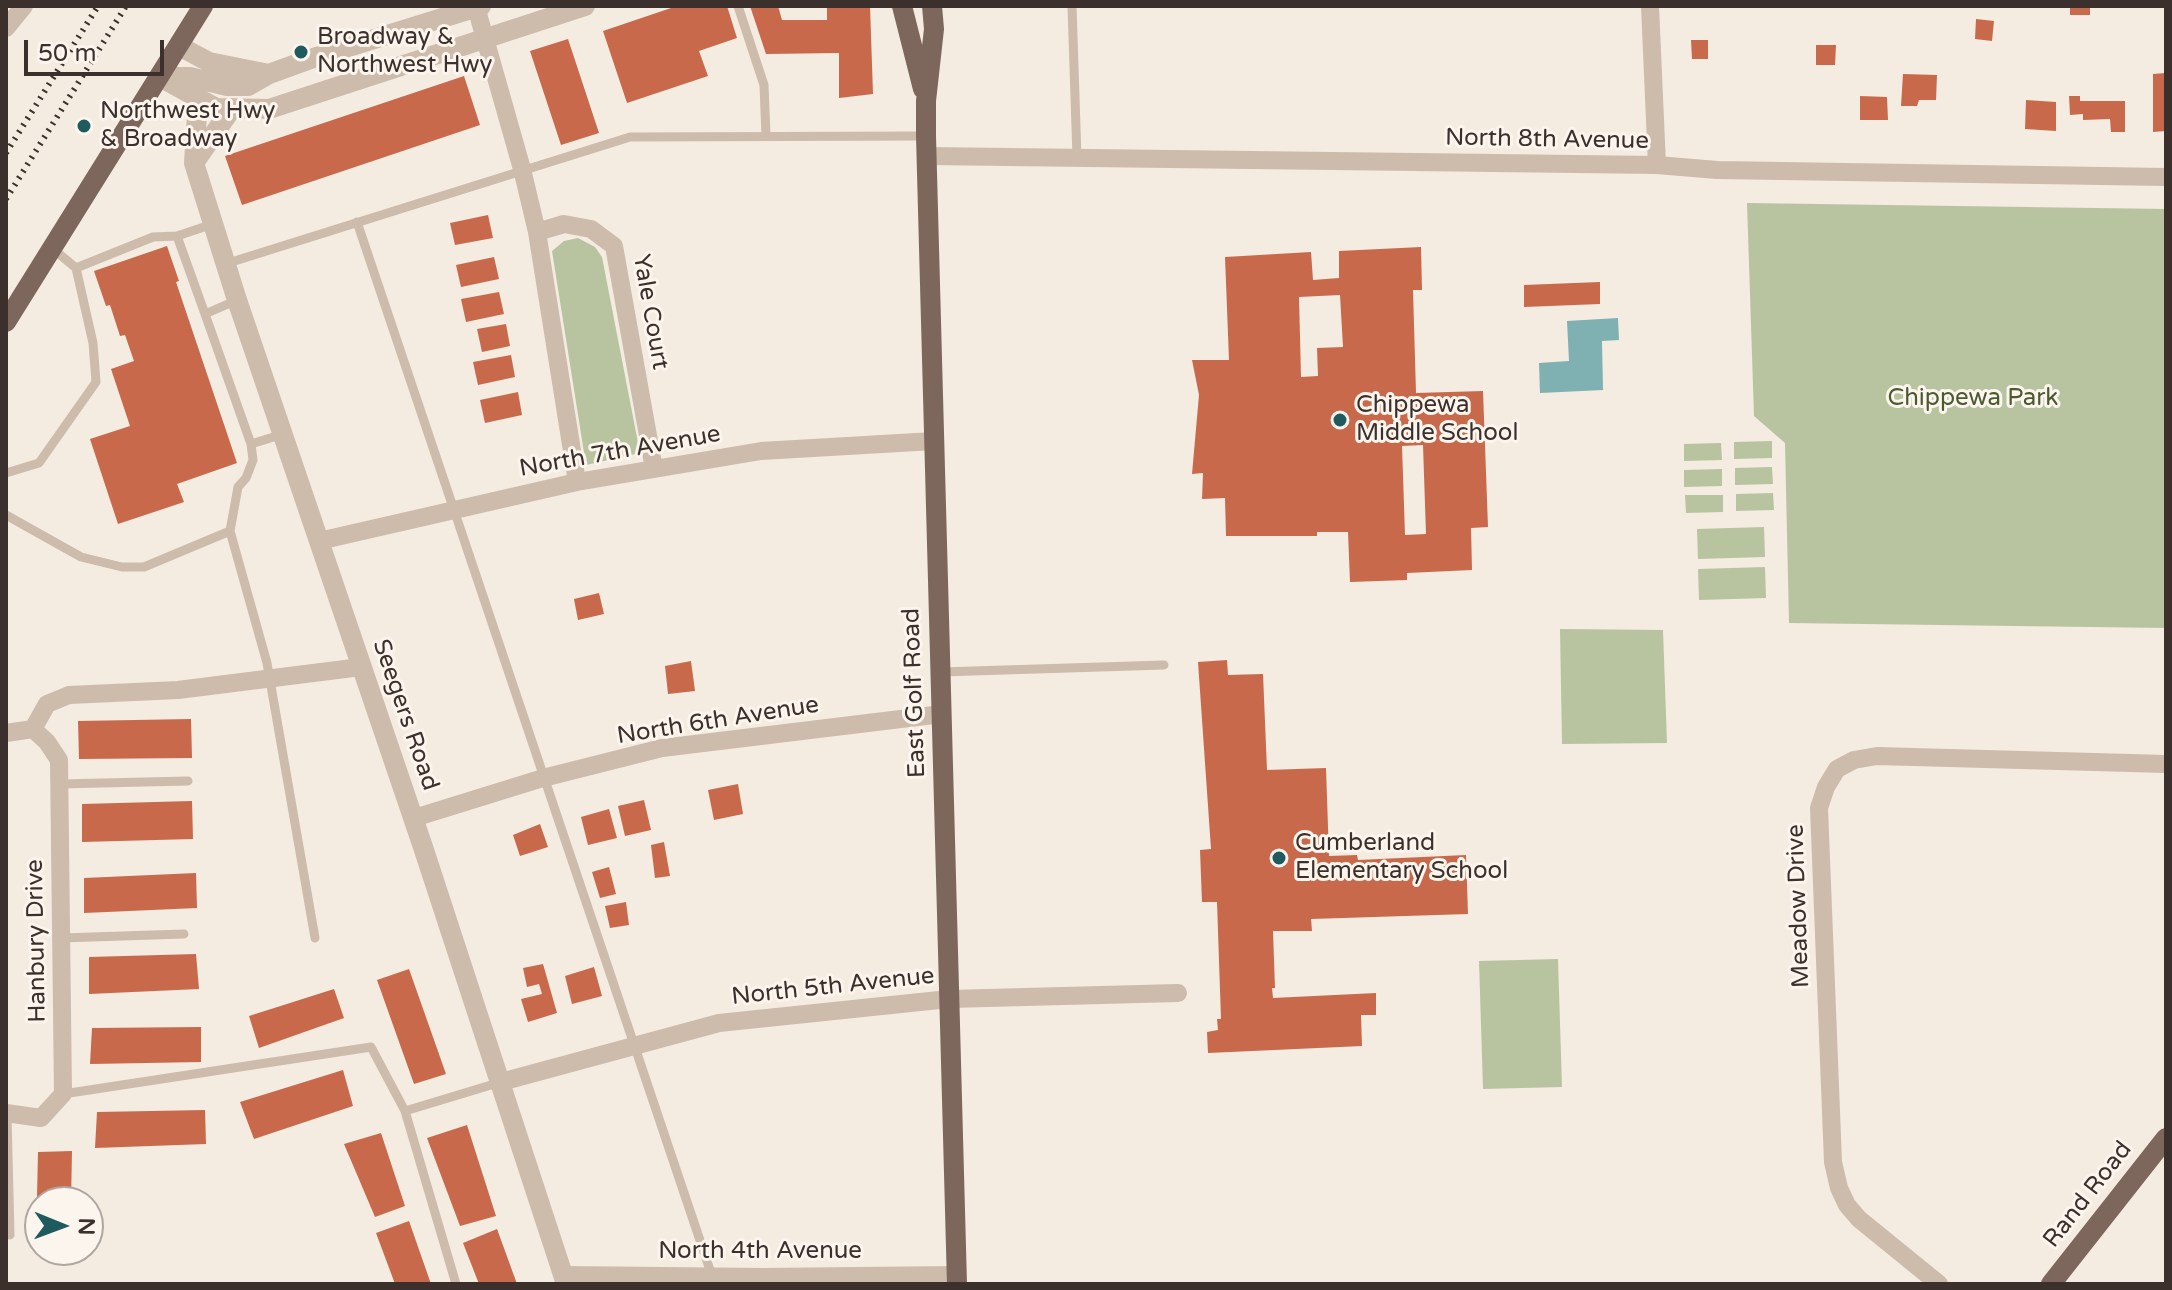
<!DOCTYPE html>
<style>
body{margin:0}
#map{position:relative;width:2172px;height:1290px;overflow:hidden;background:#f4ebe1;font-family:"Varela Round",sans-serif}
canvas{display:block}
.frame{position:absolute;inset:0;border:8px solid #3b302b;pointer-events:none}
.north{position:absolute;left:24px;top:1186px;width:80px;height:80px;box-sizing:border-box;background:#fbf5ee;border:2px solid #aea6a0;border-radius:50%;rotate:91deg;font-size:22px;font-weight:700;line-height:32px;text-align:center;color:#3b302b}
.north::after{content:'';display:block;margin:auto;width:28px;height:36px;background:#1f5a5e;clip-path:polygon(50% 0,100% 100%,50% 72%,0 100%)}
.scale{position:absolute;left:24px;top:40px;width:140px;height:36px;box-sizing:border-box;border:4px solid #3b302b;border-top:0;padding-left:10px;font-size:24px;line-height:28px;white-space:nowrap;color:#3b302b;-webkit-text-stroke:6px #fbf5ee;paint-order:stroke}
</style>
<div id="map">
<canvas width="2172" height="1290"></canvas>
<div class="frame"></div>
<div class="north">N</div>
<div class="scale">50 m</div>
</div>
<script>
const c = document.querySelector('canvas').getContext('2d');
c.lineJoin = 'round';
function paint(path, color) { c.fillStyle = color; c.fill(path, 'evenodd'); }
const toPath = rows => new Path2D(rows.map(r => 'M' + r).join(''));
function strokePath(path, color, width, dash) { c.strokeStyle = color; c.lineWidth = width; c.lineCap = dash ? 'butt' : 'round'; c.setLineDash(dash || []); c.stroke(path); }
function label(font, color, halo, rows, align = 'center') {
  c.font = font + ' "Varela Round",sans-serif'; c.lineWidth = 6; c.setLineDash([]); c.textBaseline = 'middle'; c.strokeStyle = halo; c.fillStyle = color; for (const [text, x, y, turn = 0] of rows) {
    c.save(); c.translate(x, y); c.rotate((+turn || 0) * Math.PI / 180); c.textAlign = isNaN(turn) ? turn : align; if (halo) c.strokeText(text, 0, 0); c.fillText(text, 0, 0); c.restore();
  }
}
const green = toPath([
 [1747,203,2166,209,2166,628,1789,623,1785,443,1754,416],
 [578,238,595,247,602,257,640,453,586,465,552,251,564,241],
 [1772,441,1772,458,1734,459,1734,442],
 [1721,443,1722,460,1684,461,1684,444],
 [1772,467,1773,484,1735,485,1735,468],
 [1722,469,1722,486,1684,487,1684,470],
 [1773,493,1774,510,1736,511,1736,494],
 [1685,495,1723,495,1723,512,1686,513],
 [1764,527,1765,557,1698,559,1697,529],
 [1765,567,1766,598,1699,600,1698,569],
 [1560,629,1663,630,1667,743,1562,744],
 [1558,959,1562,1087,1483,1089,1479,961]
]);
const water = toPath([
 [1618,318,1619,340,1602,341,1603,390,1540,393,1539,363,1569,361,1567,321]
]);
const building = toPath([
 [677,6,727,6,737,38,699,51,708,76,627,103,603,31],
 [750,6,778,6,782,20,827,20,827,6,870,6,873,94,839,98,839,53,766,54],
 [2070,6,2090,6,2090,15,2070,15],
 [1976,19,1994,21,1992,41,1975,39],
 [568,39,599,133,561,145,530,51],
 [1691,40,1708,40,1708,59,1692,59],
 [1816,45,1836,45,1835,65,1816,65],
 [2166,73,2166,131,2153,132,2153,74],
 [1903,74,1937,75,1936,100,1919,100,1917,106,1901,106],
 [464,76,480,125,242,205,225,156],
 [1860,96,1887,97,1888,120,1860,120],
 [2069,96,2080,96,2080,101,2125,101,2125,132,2111,132,2110,119,2083,120,2083,114,2070,115],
 [2026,100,2056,102,2056,131,2025,129],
 [488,215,493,238,455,245,450,223],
 [167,246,179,281,176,282,237,463,177,484,184,502,118,524,90,439,130,426,111,369,134,361,125,335,120,336,110,305,106,306,94,271],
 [1421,247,1422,290,1413,290,1416,393,1483,391,1488,527,1471,528,1472,570,1407,573,1407,580,1350,582,1348,532,1317,532,1317,536,1226,536,1225,498,1202,499,1203,473,1192,474,1199,395,1192,360,1229,360,1225,257,1311,252,1313,280,1339,278,1339,251],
 [1340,295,1343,347,1317,348,1318,376,1301,377,1299,297],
 [1423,445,1426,534,1405,535,1402,446],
 [494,257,499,279,461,287,456,265],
 [1600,282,1600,304,1524,307,1524,285],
 [499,292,504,314,466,322,461,299],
 [506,324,510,346,482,352,477,329],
 [511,355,515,377,478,385,473,362],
 [518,392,522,415,485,423,480,400],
 [599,593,604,614,578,620,574,599],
 [1227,660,1228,675,1263,674,1267,770,1326,768,1329,856,1357,855,1358,860,1466,855,1468,914,1311,919,1312,931,1273,931,1275,988,1272,988,1273,998,1376,993,1376,1015,1361,1015,1362,1046,1208,1053,1207,1032,1218,1030,1217,1019,1221,1019,1217,902,1202,902,1200,850,1211,849,1198,662],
 [691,661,695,691,668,694,665,666],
 [191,719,192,758,79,759,78,721],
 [738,784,743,814,714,820,708,790],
 [644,800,651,830,625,836,618,806],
 [192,801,193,839,82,842,82,804],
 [609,809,617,838,588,845,581,817],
 [540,824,548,847,520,856,513,835],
 [664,842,670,876,655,878,651,845],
 [609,867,616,894,600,898,592,872],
 [196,873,197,908,84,913,84,878],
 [626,902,629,925,610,928,605,906],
 [196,954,199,989,89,994,89,957],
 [543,964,557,1013,528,1022,521,999,542,994,539,984,527,987,523,968],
 [594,967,602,996,572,1004,565,976],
 [409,969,446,1074,414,1084,377,980],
 [334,989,344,1018,259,1048,249,1016],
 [201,1027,201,1062,90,1064,92,1028],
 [343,1070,353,1106,254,1139,240,1102],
 [205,1110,206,1144,95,1148,97,1112],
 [467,1125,496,1216,460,1226,427,1138],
 [381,1133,405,1206,375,1217,344,1144],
 [72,1151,71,1202,40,1202,40,1242,36,1241,38,1152],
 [409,1221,431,1284,395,1284,376,1233],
 [497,1229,517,1284,479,1284,463,1243]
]);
const service = toPath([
 [738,6,764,85,766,136],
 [1072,6,1077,158],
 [357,222,712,1276],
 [225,264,630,137,926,136],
 [76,268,153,237,177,236],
 [237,300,205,314,251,444,283,434],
 [205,314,177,236,213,224],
 [251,444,253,460,246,478,238,487,230,531,267,663,315,938],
 [6,473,39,463,96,382,93,343,76,268,52,248],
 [6,515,81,557,122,567,144,567,230,531],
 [941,672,1164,665],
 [59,784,188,781],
 [61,938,184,934],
 [63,1094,371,1047,405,1111,501,1082],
 [405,1111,456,1284],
 [7,1115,10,1235]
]);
const minor = toPath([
 [1650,6,1657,165],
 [476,7,522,169,537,232,577,482],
 [6,28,24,6],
 [927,156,1657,165,1717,170,2166,177],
 [537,232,564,224,591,229,614,246,654,469],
 [319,541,577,482,761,451,934,441],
 [33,729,47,704,69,695,178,690,361,667],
 [6,733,33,729,47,742,59,760,63,1094,41,1118,6,1113],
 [414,818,543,778,662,748,942,714],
 [501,1082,719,1023,949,999,1178,993],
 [563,1275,763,1277,957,1275],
 [1939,1284,1859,1219,1847,1205,1839,1188,1833,1162,1819,808,1826,787,1837,769,1854,760,1877,756,2166,764]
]);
const tertiary = toPath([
 [179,46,209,62,269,74,313,58,481,6],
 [160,77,216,108,269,109,585,6],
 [164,77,190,77,227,86,248,86,269,74],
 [198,98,194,163,237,300,423,847,566,1284],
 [194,163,232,108]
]);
const primary = toPath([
 [902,6,923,89],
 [932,6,934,29,926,101,926,136,957,1284],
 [6,322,203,6],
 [2051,1284,2166,1138]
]);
const rail = toPath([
 [6,153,98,6],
 [6,199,126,6]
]);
const markers = [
 [301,52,8,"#1f5a5e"],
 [84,126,8,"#1f5a5e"],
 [1340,420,8,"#1f5a5e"],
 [1279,858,8,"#1f5a5e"]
];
const poiNames = [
 ["Broadway &",317,38],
 ["Northwest Hwy",317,66],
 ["Northwest Hwy",100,112],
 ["& Broadway",100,140],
 ["Chippewa",1356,406],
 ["Middle School",1356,434],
 ["Cumberland",1295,844],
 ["Elementary School",1295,872]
];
const streetNames = [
 ["North 8th Avenue",1547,140,1],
 ["Yale Court",650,312,80],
 ["North 7th Avenue",620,452,-10],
 ["East Golf Road",915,693,-92],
 ["Seegers Road",405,715,71],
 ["North 6th Avenue",718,721,-9],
 ["Meadow Drive",1799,906,-92],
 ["Hanbury Drive",37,941,-91],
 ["North 5th Avenue",833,987,-6],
 ["Rand Road",2088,1195,-52],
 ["North 4th Avenue",760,1252]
];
const parkNames = [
 ["Chippewa Park",1973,399]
];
paint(green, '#b8c4a0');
paint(water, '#7fb0b2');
paint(building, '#c8694b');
strokePath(service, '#cdbbac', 9);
strokePath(minor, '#cdbbac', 18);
strokePath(tertiary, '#cdbbac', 20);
strokePath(primary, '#7d675c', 20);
strokePath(rail, '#3b302b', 6, [2, 6]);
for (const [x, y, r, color] of markers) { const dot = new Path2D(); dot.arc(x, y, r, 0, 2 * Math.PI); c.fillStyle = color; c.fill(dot); strokePath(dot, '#fbf5ee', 3); }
label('24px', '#3b302b', '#fbf5ee', poiNames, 'left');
label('24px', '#3b302b', '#fbf5ee', streetNames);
label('24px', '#4a5a2e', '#fbf5ee', parkNames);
</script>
